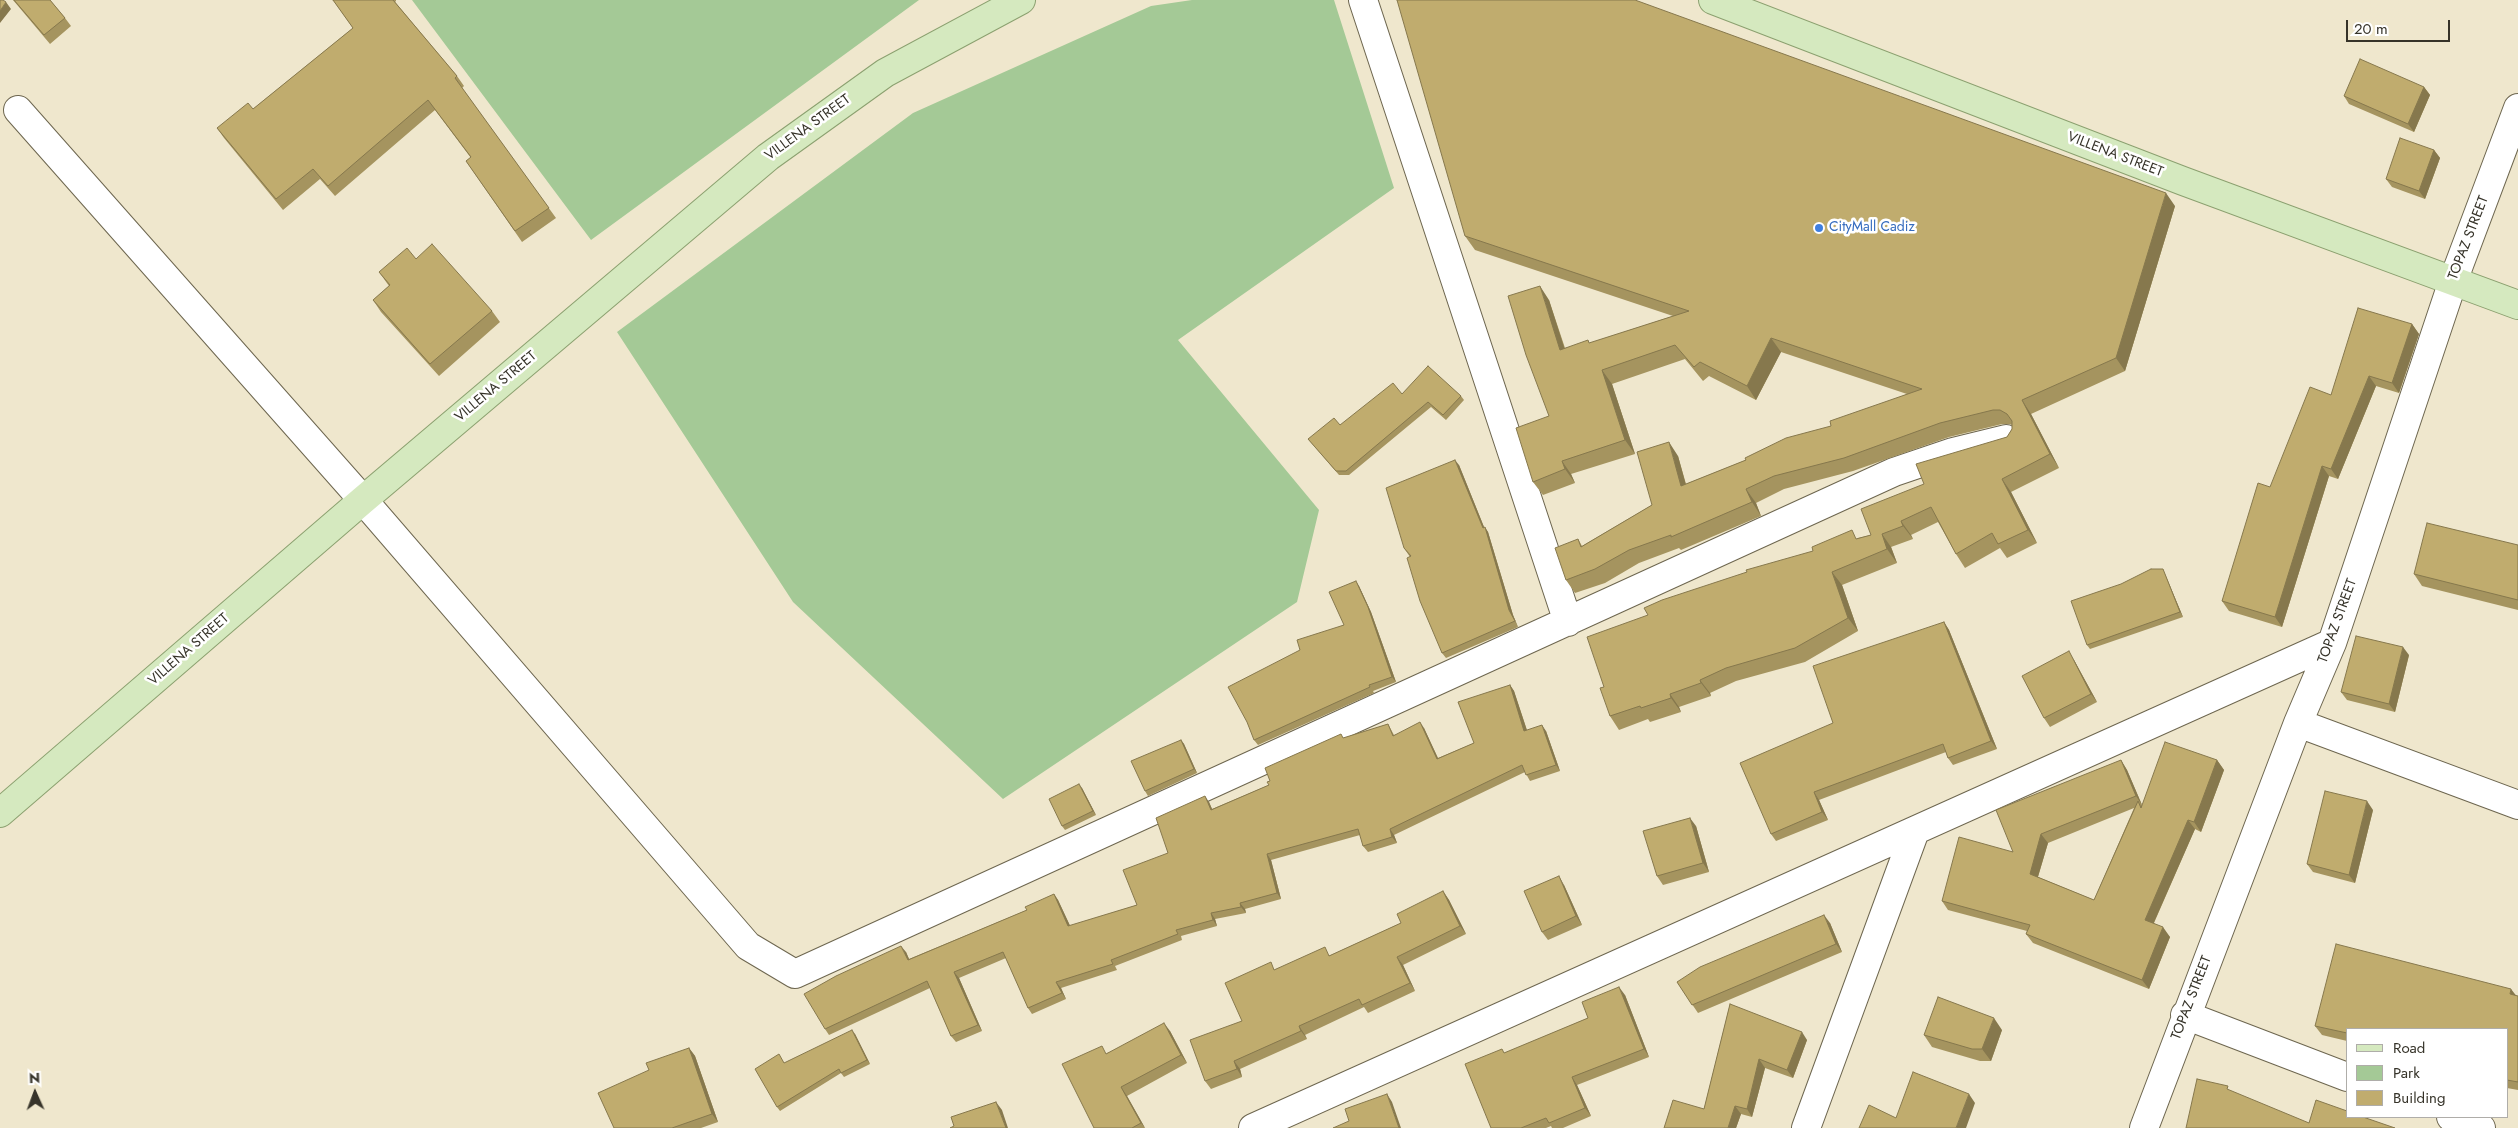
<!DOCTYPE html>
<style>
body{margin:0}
#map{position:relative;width:2518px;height:1128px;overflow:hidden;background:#efe7cd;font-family:Jost,sans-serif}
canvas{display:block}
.legend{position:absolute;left:2346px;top:1028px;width:162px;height:90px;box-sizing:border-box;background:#fff;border:1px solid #afada9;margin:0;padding:6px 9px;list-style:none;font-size:15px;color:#363329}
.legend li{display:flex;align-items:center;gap:10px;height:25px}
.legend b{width:25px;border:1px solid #afada9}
.north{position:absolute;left:10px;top:1068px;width:50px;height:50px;-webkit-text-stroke:4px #fff;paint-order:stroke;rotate:358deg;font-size:14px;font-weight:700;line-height:20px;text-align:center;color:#363329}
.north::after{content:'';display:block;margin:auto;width:18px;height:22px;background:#363329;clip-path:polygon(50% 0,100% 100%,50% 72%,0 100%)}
.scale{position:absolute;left:2346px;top:20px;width:104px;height:22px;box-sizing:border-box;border:2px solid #363329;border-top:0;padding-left:6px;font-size:15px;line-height:18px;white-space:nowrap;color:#363329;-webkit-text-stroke:4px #fff;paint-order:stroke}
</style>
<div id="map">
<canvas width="2518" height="1128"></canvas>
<ul class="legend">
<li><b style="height:6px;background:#d5e9bf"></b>Road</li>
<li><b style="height:14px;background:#a4c996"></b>Park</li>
<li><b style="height:14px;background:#c0ac6e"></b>Building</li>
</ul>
<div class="north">N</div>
<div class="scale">20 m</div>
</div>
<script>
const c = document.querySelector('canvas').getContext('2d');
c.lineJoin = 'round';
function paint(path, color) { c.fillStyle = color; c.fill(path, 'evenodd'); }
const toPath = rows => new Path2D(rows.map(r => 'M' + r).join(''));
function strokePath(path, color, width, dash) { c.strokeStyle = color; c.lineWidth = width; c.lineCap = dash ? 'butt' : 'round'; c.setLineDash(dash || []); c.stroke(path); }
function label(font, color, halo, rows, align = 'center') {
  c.font = font + ' Jost,sans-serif'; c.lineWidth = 5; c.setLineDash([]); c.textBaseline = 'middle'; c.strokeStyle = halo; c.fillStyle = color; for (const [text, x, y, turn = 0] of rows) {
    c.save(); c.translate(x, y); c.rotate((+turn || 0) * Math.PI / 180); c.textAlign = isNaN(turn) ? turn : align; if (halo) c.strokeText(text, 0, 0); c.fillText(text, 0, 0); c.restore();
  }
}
const green = toPath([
 [412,0,919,0,591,240],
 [1192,0,1334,0,1394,188,1178,340,1319,510,1297,602,1003,799,793,602,617,332,913,113,1151,6]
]);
const minor = toPath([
 [1363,0,1568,622],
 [18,110,363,500,748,946,795,974,1894,472,1953,452,2006,439],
 [2298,723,2518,805],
 [2185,1015,2347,1077],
 [2451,1117,2481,1128],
 [1253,1128,2332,643],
 [1806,1128,1915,831],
 [2144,1128,2298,723,2332,643,2453,281,2518,108]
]);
const major = toPath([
 [1713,0,2183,181,2518,305],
 [0,813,363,500,768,157,885,73,1021,0]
]);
const wall = toPath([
 [13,0,50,0,65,18,71,26,50,44],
 [333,0,396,0,396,1,395,2,457,76,464,86,462,88,556,218,522,242,466,161,471,158,435,110,335,196,320,179,283,210,224,138,217,128,253,109,353,28],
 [2424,87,2430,95,2414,132,2349,104,2344,96],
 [2434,150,2440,158,2425,199,2392,187,2386,179],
 [2175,206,2125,371,2031,414,2059,468,2011,492,2037,543,2007,558,2000,548,1965,568,1956,554,1938,522,1911,535,1913,539,1891,547,1897,563,1842,585,1858,631,1805,662,1736,681,1710,693,1711,696,1679,707,1681,712,1650,722,1648,719,1619,730,1610,716,1604,687,1858,538,1871,535,1924,484,2007,437,2012,429,2012,425,2010,424,2002,424,1949,437,1853,471,1784,489,1756,503,1761,516,1681,550,1679,548,1639,563,1605,583,1575,593,1566,580,1578,539,1582,546,1652,505,1678,456,1686,484,1831,426,1907,394,1781,352,1756,400,1709,376,1703,381,1685,359,1612,384,1635,454,1571,474,1575,483,1543,495,1533,482,1549,416,1549,300,1565,348,1590,343,1673,316,1475,250,1465,236],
 [379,272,492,311,500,322,439,376,381,312,373,300,389,286],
 [2412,324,2419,334,2399,393,2376,386,2338,479,2329,476,2282,627,2229,611,2222,601,2331,395],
 [1402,394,1461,396,1464,400,1446,420,1431,407,1349,475,1339,475,1308,439,1340,425],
 [1459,465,1484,527,1488,532,1513,615,1518,627,1446,658,1442,653,1410,557,1404,548],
 [2518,545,2518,610,2422,586,2414,574],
 [2163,569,2165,574,2183,617,2090,649,2087,645],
 [1359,586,1371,612,1396,682,1373,691,1374,693,1258,745,1254,740,1344,625],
 [1944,622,1949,630,1997,749,1953,765,1948,758,1946,752,1819,800,1828,820,1776,841,1771,834,1833,723],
 [2409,655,2395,712,2347,700,2341,692],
 [2074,660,2097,702,2050,727,2044,718],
 [1510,685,1514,691,1527,730,1546,731,1560,771,1530,781,1525,772,1394,835,1397,843,1368,852,1363,846,1360,835,1271,860,1281,899,1245,909,1246,913,1215,919,1217,926,1181,936,1182,940,1115,966,1117,970,1061,988,1066,999,1032,1014,1028,1008,1006,958,959,978,982,1031,956,1042,951,1036,930,988,829,1035,825,1029,906,952,909,959,1027,910,1054,894,1058,900,1070,926,1137,905,1168,853,1209,802,1212,809,1269,785,1344,738,1388,724,1394,735,1424,728,1438,758,1474,743],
 [1181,740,1184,744,1197,773,1148,796,1145,791],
 [2121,760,2127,770,2142,805,2217,760,2224,770,2201,832,2195,829,2154,923,2170,937,2149,989,2033,943,2026,934,2027,931,1948,910,1942,901,2013,852],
 [2134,808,2094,900,2038,877,2048,843],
 [1082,788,1096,815,1065,830,1062,826],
 [2373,810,2355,883,2313,872,2307,864],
 [1696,826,1709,872,1663,885,1657,876],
 [1564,885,1582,925,1548,940,1542,932],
 [1443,891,1449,900,1466,934,1403,965,1415,991,1368,1013,1364,1007,1305,1035,1307,1039,1240,1069,1242,1077,1211,1089,1205,1081,1276,969,1331,955,1401,923],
 [1830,923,1842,952,1698,1013,1677,982],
 [1625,995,1649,1057,1577,1085,1591,1116,1563,1128,1552,1128,1551,1126,1546,1128,1491,1128,1505,1053,1588,1018],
 [2516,996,2518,996,2518,1090,2507,1088,2507,1029,2347,1029,2347,1041,2322,1035,2315,1026],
 [1730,1004,1807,1040,1793,1078,1765,1068,1752,1117,1741,1114,1736,1128,1664,1128,1704,1109],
 [2002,1030,1991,1061,1980,1061,1932,1047,1924,1035],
 [1170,1031,1187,1063,1127,1096,1145,1128,1094,1128,1107,1053],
 [855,1034,870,1064,844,1077,841,1073,780,1111,777,1107,785,1063],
 [689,1048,695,1056,718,1122,701,1128,614,1128,649,1070]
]);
const shadedWall = toPath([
 [6,2,11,9,0,23,0,11],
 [2424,87,2430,95,2414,132,2408,124],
 [2434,150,2440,158,2425,199,2419,191],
 [2166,193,2175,206,2125,371,2116,358],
 [1540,286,1549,300,1569,363,1560,350],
 [2412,324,2419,334,2399,393,2392,383],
 [1771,338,1781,352,1756,400,1747,386],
 [1602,370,1612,384,1635,454,1625,440],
 [2369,376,2376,386,2338,479,2331,469],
 [2022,400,2031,414,2059,468,2050,454],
 [1669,442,1678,456,1690,500,1681,486],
 [1455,460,1459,465,1486,532,1485,527,1488,532,1513,615,1518,627,1515,621,1509,610,1483,528],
 [1562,461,1571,474,1575,483,1565,469],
 [2322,466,2329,476,2282,627,2275,617],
 [2002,479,2011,492,2037,543,2028,530],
 [1746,489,1756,503,1761,516,1752,502],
 [1901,521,1911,535,1913,539,1903,526],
 [1882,534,1891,547,1897,563,1887,549],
 [2163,569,2165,574,2183,617,2180,612],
 [1832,572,1842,585,1858,631,1848,618],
 [1356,581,1359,586,1371,612,1396,682,1392,677],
 [1944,622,1949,630,1997,749,1991,741],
 [2403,647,2409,655,2395,712,2389,704],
 [2069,651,2074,660,2097,702,2091,694],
 [1700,680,1710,693,1711,696,1701,683],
 [1510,685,1514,691,1529,737,1524,731],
 [1670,694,1679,707,1681,712,1671,698],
 [1420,722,1424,728,1441,765,1437,759],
 [1542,725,1546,731,1560,771,1556,765],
 [1181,740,1184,744,1197,773,1194,769],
 [2121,760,2127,770,2142,805,2136,796],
 [2217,760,2224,770,2201,832,2194,822],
 [1079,784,1082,788,1096,815,1093,811],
 [1814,792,1819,800,1828,820,1822,812],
 [1205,796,1209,802,1215,816,1211,810],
 [2367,801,2373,810,2355,883,2349,875],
 [1690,818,1696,826,1709,872,1703,863],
 [2188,820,2195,829,2151,929,2145,920],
 [1390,829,1394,835,1397,843,1392,837],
 [2041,834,2048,843,2036,883,2030,874],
 [1267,854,1271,860,1281,899,1277,893],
 [1559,876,1564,885,1582,925,1576,916],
 [1443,891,1449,900,1466,934,1460,926],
 [1054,894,1058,900,1073,932,1068,926],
 [1240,903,1245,909,1246,913,1241,907],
 [1211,913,1215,919,1217,926,1213,920],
 [1824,915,1830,923,1842,952,1836,944],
 [2163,927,2170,937,2149,989,2142,980],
 [901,946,906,952,912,966,908,960],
 [1397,957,1403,965,1415,991,1410,983],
 [954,972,959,978,982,1031,978,1025],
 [1056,982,1061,988,1066,999,1062,993],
 [1619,987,1625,995,1649,1057,1644,1049],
 [2511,989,2518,998,2510,994],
 [1994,1018,2002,1030,1991,1061,1982,1049],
 [1164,1023,1170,1031,1187,1063,1181,1055],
 [1299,1026,1305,1035,1307,1039,1301,1031],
 [852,1030,855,1034,870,1064,867,1060],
 [1802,1032,1807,1040,1793,1078,1787,1070],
 [689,1048,695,1056,718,1122,712,1114],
 [1759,1059,1765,1068,1752,1117,1747,1109],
 [1234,1061,1240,1069,1242,1077,1237,1069],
 [1572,1077,1577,1085,1591,1116,1585,1108],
 [1121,1087,1127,1096,1145,1128,1141,1123],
 [1387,1094,1392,1102,1401,1128,1399,1128],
 [1969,1094,1975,1103,1966,1128,1956,1128],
 [996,1102,1002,1110,1008,1128,1006,1128],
 [1735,1106,1741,1114,1736,1128,1728,1128]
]);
const building = toPath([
 [0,0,3,0,6,2,0,11,0,0],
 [14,0,50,0,65,18,44,35,14,0],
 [333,0,393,0,457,76,455,78,549,208,515,231,466,161,471,157,428,100,328,186,313,169,276,199,217,128,248,103,253,109,353,28,333,0],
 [1397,0,1635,0,2166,193,2116,358,2022,400,2050,454,2002,479,2028,530,1998,544,1992,533,1956,554,1931,507,1901,521,1903,526,1882,534,1887,549,1832,572,1848,618,1795,648,1726,668,1700,680,1701,683,1670,694,1671,698,1641,708,1640,706,1610,716,1600,688,1604,687,1587,637,1648,615,1644,608,1662,600,1747,572,1746,570,1813,551,1812,547,1852,530,1856,539,1871,535,1861,509,1924,484,1916,464,2007,437,2012,429,2012,421,2007,414,2000,410,1993,410,1940,423,1844,458,1774,476,1746,489,1752,502,1671,537,1671,535,1629,550,1595,569,1566,580,1555,548,1578,539,1581,547,1652,505,1637,452,1669,442,1681,486,1746,460,1745,458,1786,438,1831,426,1830,421,1922,389,1771,338,1747,386,1700,362,1694,367,1675,345,1602,370,1625,440,1562,461,1565,469,1533,482,1516,428,1549,416,1526,355,1508,296,1540,286,1560,350,1588,340,1589,343,1689,311,1465,236,1397,0],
 [2360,59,2424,87,2408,124,2344,96,2360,59],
 [2400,138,2434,150,2419,191,2386,179,2400,138],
 [432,244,492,311,430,364,373,300,390,285,379,272,407,248,416,259,432,244],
 [2358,308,2412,324,2392,383,2369,376,2331,469,2322,466,2275,617,2222,601,2258,483,2270,487,2310,387,2331,395,2358,308],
 [1428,366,1461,396,1443,415,1428,402,1346,471,1336,471,1308,439,1334,418,1340,425,1393,383,1402,394,1428,366],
 [1455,460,1483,528,1485,527,1509,610,1515,621,1442,653,1420,601,1407,558,1411,556,1404,548,1386,488,1455,460],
 [2427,523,2518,545,2518,600,2414,574,2427,523],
 [2151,569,2163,569,2180,612,2087,645,2071,601,2121,584,2151,569],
 [1356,581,1368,607,1392,677,1369,685,1370,687,1254,740,1247,722,1228,687,1300,650,1297,640,1344,625,1329,592,1356,581],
 [1944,622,1991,741,1948,758,1943,744,1814,792,1822,812,1771,834,1740,763,1833,723,1813,666,1944,622],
 [2356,636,2403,647,2389,704,2341,692,2356,636],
 [2069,651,2091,694,2044,718,2022,676,2069,651],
 [1510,685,1524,731,1542,725,1556,765,1526,775,1522,765,1390,829,1392,837,1363,846,1358,829,1267,854,1277,893,1240,903,1241,907,1211,913,1213,920,1176,930,1178,934,1111,960,1113,964,1056,982,1062,993,1028,1008,1003,952,954,972,978,1025,951,1036,927,981,825,1029,804,994,836,976,901,946,908,960,1027,910,1025,907,1054,894,1068,926,1137,905,1123,870,1168,853,1156,818,1205,796,1211,810,1269,785,1267,782,1270,781,1265,768,1341,734,1343,738,1388,724,1393,736,1420,722,1437,759,1474,743,1458,702,1510,685],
 [1181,740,1194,769,1145,791,1131,761,1181,740],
 [2165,742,2217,760,2194,822,2188,820,2145,920,2163,927,2142,980,2026,934,2030,925,1942,901,1959,837,2013,852,1996,810,2121,760,2136,796,2041,834,2030,874,2094,900,2138,801,2141,808,2165,742],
 [1079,784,1093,811,1062,826,1049,799,1079,784],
 [2325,791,2367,801,2349,875,2307,864,2325,791],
 [1690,818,1703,863,1657,876,1643,831,1690,818],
 [1559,876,1576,916,1542,932,1524,891,1559,876],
 [1443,891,1460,926,1397,957,1410,983,1362,1005,1359,999,1299,1026,1301,1031,1234,1061,1237,1069,1205,1081,1190,1040,1242,1021,1225,983,1271,962,1274,970,1325,947,1329,956,1401,923,1397,914,1443,891],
 [1824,915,1836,944,1692,1005,1677,982,1700,967,1824,915],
 [2336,944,2511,989,2510,994,2518,996,2518,1082,2507,1080,2507,1029,2347,1029,2347,1033,2315,1026,2336,944],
 [1619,987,1644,1049,1572,1077,1585,1108,1549,1123,1546,1118,1521,1128,1491,1128,1465,1064,1502,1049,1504,1053,1588,1018,1582,1002,1619,987],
 [1938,997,1994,1018,1982,1049,1972,1049,1924,1035,1938,997],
 [1730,1004,1802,1032,1787,1070,1759,1059,1747,1109,1735,1106,1728,1128,1664,1128,1673,1100,1704,1109,1730,1004],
 [1164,1023,1181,1055,1121,1087,1141,1123,1132,1128,1094,1128,1062,1064,1102,1046,1106,1054,1164,1023],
 [852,1030,867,1060,841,1073,839,1069,777,1107,755,1069,779,1054,784,1063,852,1030],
 [689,1048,712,1114,672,1128,614,1128,598,1093,649,1070,646,1063,689,1048],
 [1913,1072,1969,1094,1956,1128,1859,1128,1869,1105,1896,1118,1913,1072],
 [2197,1079,2228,1086,2227,1089,2309,1123,2316,1100,2347,1111,2347,1117,2363,1117,2395,1128,2186,1128,2197,1079],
 [1387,1094,1399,1128,1333,1128,1349,1121,1345,1109,1387,1094],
 [996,1102,1006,1128,950,1128,954,1126,951,1117,996,1102]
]);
const markers = [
 [1819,228,5,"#3f7fe0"]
];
const streetNames = [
 ["VILLENA STREET",808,128,-36],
 ["VILLENA STREET",2115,155,21],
 ["TOPAZ STREET",2469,238,-69],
 ["VILLENA STREET",496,387,-40],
 ["TOPAZ STREET",2338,621,-70],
 ["VILLENA STREET",189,650,-41],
 ["TOPAZ STREET",2192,998,-69]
];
const shopNames = [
 ["CityMall Cadiz",1829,228]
];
paint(green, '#a4c996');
strokePath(minor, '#6d664f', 30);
strokePath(major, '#8ba06f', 30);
strokePath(minor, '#fff', 28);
strokePath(major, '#d5e9bf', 28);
paint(wall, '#a5945f');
paint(shadedWall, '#86784d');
paint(building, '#c0ac6e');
strokePath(building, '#86784d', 1);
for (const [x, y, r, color] of markers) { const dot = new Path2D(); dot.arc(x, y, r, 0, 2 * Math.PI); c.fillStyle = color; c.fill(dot); strokePath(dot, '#fff', 2); }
label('14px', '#363329', '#fff', streetNames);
label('14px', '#366cbe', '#fff', shopNames, 'left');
</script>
